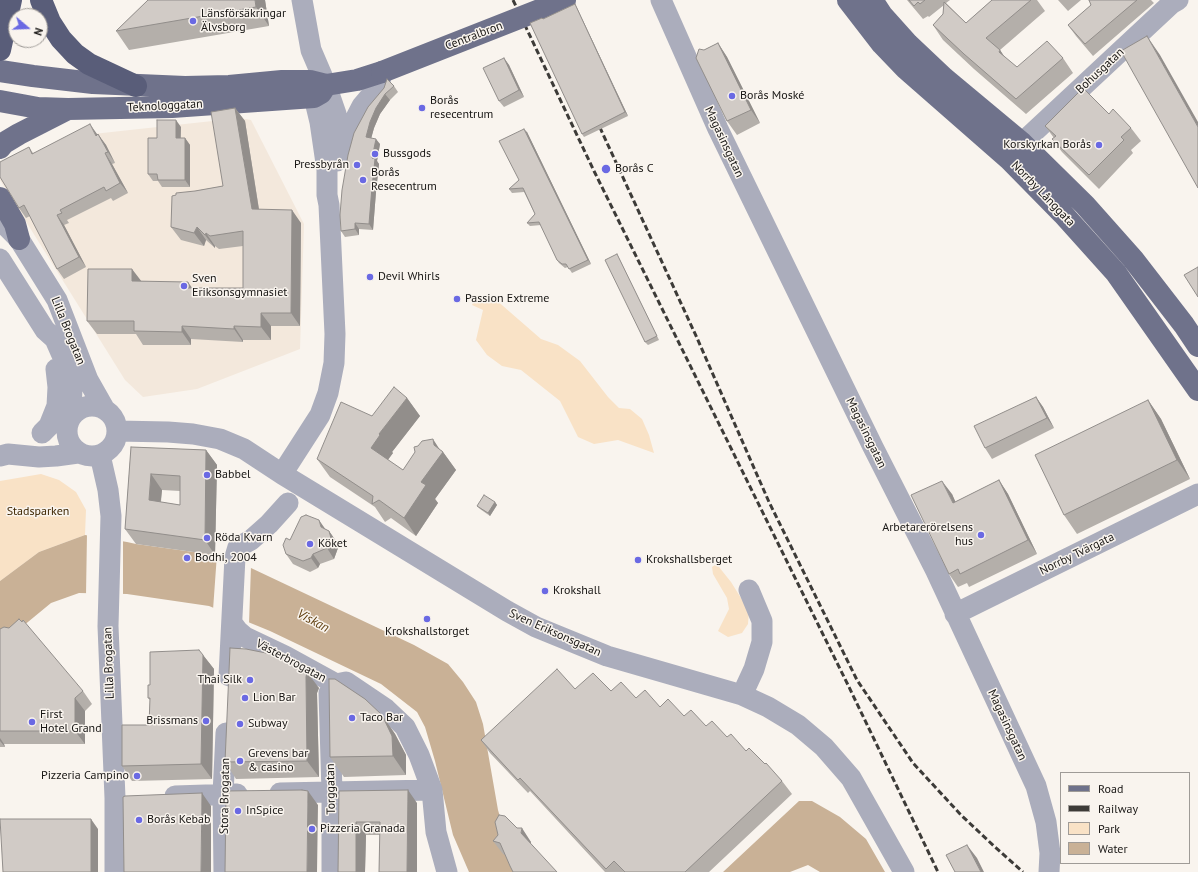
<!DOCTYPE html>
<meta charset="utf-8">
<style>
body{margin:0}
#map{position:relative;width:1198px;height:872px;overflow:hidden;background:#f9f4ee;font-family:"PT Sans",sans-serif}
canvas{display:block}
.legend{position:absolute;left:1060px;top:772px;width:130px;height:92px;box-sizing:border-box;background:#f9f4ee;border:1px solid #9f9b97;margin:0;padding:5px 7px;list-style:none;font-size:12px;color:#181614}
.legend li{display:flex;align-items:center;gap:8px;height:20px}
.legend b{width:20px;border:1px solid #9f9b97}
.north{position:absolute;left:8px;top:8px;width:40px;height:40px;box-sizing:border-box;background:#f9f4ee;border:1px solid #9f9b97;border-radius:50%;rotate:109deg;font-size:11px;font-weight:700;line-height:16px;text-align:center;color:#181614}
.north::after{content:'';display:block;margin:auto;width:14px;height:18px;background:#6a69e3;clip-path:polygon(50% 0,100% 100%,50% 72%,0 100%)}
</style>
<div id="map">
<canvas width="1198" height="872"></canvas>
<ul class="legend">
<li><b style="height:5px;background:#6f728b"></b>Road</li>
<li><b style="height:5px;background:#3d3b38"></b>Railway</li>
<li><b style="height:11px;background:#f9e2c6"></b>Park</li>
<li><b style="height:11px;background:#c9b196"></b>Water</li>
</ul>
<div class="north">N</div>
</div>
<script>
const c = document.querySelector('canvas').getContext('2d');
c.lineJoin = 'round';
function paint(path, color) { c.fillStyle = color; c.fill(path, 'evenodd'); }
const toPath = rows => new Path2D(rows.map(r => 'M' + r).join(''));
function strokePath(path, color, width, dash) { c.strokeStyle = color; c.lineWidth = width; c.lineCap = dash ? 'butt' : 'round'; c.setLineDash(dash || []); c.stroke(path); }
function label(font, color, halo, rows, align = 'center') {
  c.font = font + ' "PT Sans",sans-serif'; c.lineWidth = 3; c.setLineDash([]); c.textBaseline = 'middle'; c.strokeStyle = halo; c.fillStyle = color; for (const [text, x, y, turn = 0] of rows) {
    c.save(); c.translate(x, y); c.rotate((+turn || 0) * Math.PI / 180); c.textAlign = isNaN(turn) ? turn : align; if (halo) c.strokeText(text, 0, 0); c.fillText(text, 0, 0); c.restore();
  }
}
const built = toPath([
 [240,118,251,120,304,224,300,349,197,389,143,397,125,380,0,180,0,175,84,135]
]);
const green = toPath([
 [477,295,495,299,541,339,558,345,580,361,608,397,619,408,630,409,642,419,649,435,654,453,618,440,594,444,578,437,560,401,521,370,502,366,487,355,476,340,483,310,472,305],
 [41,474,59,480,76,492,86,510,85,535,39,552,0,581,0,481],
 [715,565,719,567,731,582,749,611,748,624,742,633,728,637,718,631,729,609,727,598,713,574,712,567]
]);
const water = toPath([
 [85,535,127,542,136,544,215,555,251,568,414,645,448,664,463,682,476,702,483,724,498,810,516,872,469,872,453,835,435,761,425,727,417,712,381,684,270,631,209,606,127,594,79,593,51,603,0,645,0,581,39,552],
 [799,801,812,801,840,817,866,839,885,872,820,872,808,865,790,872,723,872]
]);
const pier = toPath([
 [87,533,123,539,123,596,86,595],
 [217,554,251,566,249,624,213,610]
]);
const minor = toPath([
 [302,0,311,50,326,85,336,114,337,161],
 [661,0,718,129,873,447,936,571,1036,786,1046,822,1050,853,1049,872],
 [1022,143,1171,4,1178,0],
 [342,155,347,135,362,106,379,86,382,72],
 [7,227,19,239,57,300,88,380,105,410],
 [0,259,45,330,55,339,69,371,72,386,71,417],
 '67 431a25 25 0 1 1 50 0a25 25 0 1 1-50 0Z',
 [117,431,168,432,193,434,220,439,244,449,282,474,507,611,536,627,607,656,742,695,768,707,798,725,824,747,851,778,904,872],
 [42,433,49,426,57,406,58,387,56,369],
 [100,455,108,490,111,516,108,626,115,798,115,872],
 [0,456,8,454,39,457,56,456,78,453],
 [282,474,320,415,328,393,334,363,335,334,329,205,327,195,327,170,320,122,314,97],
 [955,614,1198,494],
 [232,623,238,631,245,637,285,656,336,684,346,682,386,709,405,727,419,755,432,790,436,832,447,872],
 [229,676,235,557,238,547,251,540,269,524,288,503],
 [742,695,754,669,762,642,762,621,749,590],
 [280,793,432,790],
 [175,796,237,794],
 [224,872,223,794,226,733],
 [332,872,332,792,329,693,336,684]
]);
const major = toPath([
 [848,0,882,44,905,68,1010,160,1063,214,1116,273,1198,390],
 [872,0,882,15,908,44,944,78,1022,143,1085,205,1133,259,1184,325,1198,346],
 [0,71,33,76,93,83,185,87,229,86,282,81,310,81,326,85,357,80,382,72],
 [0,101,38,108,68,109,172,107,314,97,321,93,326,85],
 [0,148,4,143,19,134,68,109],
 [0,198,15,224,19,239]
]);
const highway = toPath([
 [41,0,50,22,61,39,75,54,89,64,136,86],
 [0,50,11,0]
]);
const rail = toPath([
 [513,0,594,171,848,685,938,872],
 [540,0,552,27],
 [596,119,697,338,769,502,857,680,913,763,961,815,995,847,1023,872]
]);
const majorBridge = toPath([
 [382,72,565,0]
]);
const wall = toPath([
 [148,0,265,0,269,26,129,50,116,31],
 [907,0,950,0,946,3,966,23,992,0,1037,0,1045,11,1000,50,1005,58,1017,67,1063,58,1073,73,1026,114,974,69,943,40,933,25,943,14,944,5,929,17,928,16,923,19],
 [1058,0,1081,0,1068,11],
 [1089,0,1151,0,1154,3,1093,56,1076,36,1068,25,1091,5],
 [575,4,577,8,628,116,584,137,582,134,543,19],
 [718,43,727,57,760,123,737,135,727,121,704,50],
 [504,58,509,65,524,97,504,107,499,101],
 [394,86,398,92,390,100,380,114,374,128,371,138,380,144,377,161,379,164,376,192,373,230,359,229,359,235,345,237,341,231,368,107],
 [235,108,245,121,259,209,301,223,300,326,271,326,271,340,243,340,243,342,191,339,191,345,143,345,136,334,97,334,87,321,141,281,192,288,243,288,243,246,219,249,215,246,215,248,206,240,204,246,181,240,171,227,195,191,223,186],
 [1109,114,1131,128,1141,141,1131,150,1133,153,1099,189,1062,152,1052,139,1054,138,1045,126],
 [181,127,181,138,185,138,190,145,190,187,162,187,158,181,153,181,148,174,157,138],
 [527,132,591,264,572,273,568,267,565,268,559,263,557,260,541,225,530,226,527,223,535,214,524,192,512,193,509,189,519,180],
 [98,135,106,145,115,163,112,164,128,193,113,201,111,198,67,220,69,223,64,225,86,267,64,279,57,269,30,216,26,218,19,208,29,147,33,153],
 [617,254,619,258,659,340,648,345,645,342],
 [1036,397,1043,407,1054,428,992,459,985,448],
 [407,398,420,416,392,452,393,453,388,460,403,470,441,450,443,452,456,470,435,499,438,503,416,536,391,518,385,522,375,507,330,477,317,459,372,416],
 [1148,400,1161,419,1190,479,1077,534,1064,515],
 [131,447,206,450,217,465,215,555,136,544,125,529],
 [162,490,180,491,180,505,161,502],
 [999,480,1008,494,1037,554,969,587,967,583,958,587,949,574,952,494,955,502],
 [495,502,497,505,490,516,480,509,477,506],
 [325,529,329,531,336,541,338,548,334,559,320,564,318,568,310,572,293,564,286,554,290,540],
 [0,629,83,691,92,704,85,711,85,744,4,744,5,747,0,747],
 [203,655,214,669,212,779,132,781,122,766,149,725,150,700,148,698,150,685],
 [279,656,280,658,319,688,317,693,319,777,236,779,225,762],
 [575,689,611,691,636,698,684,716,706,726,727,737,746,751,765,764,782,781,792,794,709,872,605,872,530,791,528,793,490,753,481,740],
 [382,715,395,734,406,755,406,775,344,777,330,757],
 [339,791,417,803,417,872,379,872,380,835,366,835,365,872,338,872],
 [517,828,531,842,531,844,505,855,503,854,493,841]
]);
const shadedWall = toPath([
 [255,0,265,0,269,26,256,7],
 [575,4,577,8,628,116,625,112],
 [1147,36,1160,55,1198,122,1198,127],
 [718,43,727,57,760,123,751,110],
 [1000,50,1010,65,999,52],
 [504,58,509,65,524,97,519,90],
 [385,94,390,100,380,114,374,128,370,143,366,137,370,122,376,108],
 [235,108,245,121,261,223,252,209],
 [176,120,181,127,180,145,176,138],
 [90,124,97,134,103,146,96,136],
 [524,129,527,132,591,264,588,260],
 [98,134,106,145,115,163,108,152],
 [185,138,190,145,190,187,185,180],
 [376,139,380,144,377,161,379,164,376,192,373,230,369,224,372,158],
 [105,153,112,164,128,193,120,183],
 [292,210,301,223,300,326,291,313],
 [57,215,64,225,86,267,79,257],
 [355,223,359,229,359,235,355,229],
 [197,227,206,240,204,246,194,233],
 [206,233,215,246,215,248,205,235],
 [132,269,142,282,132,281],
 [188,282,197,295,188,288],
 [261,313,271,326,271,340,261,327],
 [182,326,191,339,191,345,182,332],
 [234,326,243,340,243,342,234,329],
 [1036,397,1043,407,1054,428,1047,418],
 [407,398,420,416,392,452,393,453,383,466,371,448,379,434],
 [1148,400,1161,419,1190,479,1177,460],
 [433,439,442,453,443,452,456,470,435,499,438,503,416,536,404,518,421,482,434,445],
 [206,450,217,465,215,555,205,540],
 [151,474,162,490,159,516,149,500],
 [999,480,1008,494,1037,554,1028,540],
 [942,481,952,494,962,516,953,503],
 [495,502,497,505,490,516,488,513],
 [319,520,326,530,321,527],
 [329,531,336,541,338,548,334,559,327,548],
 [313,554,320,564,318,568,311,558],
 [203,655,214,669,212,779,201,764],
 [307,672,319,688,317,693,319,777,307,761,306,677],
 [75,698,85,711,85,744,75,731],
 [382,715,395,734,406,755,406,775,393,756],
 [0,738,4,744,5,747,0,741],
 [408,790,417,803,417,872,407,872],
 [308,791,318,805,317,872,307,872],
 [202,793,211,806,211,872,201,872],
 [91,819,98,829,98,872,91,872],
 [356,822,366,835,365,872,356,872],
 [522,828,531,842,530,846,521,833],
 [967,845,977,858,984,872,981,872]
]);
const building = toPath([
 [148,0,255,0,256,7,116,31,148,0],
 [909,0,925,0,920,4,918,2,914,6,909,0],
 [992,0,1031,0,986,38,1000,50,999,52,1017,67,1047,41,1063,58,1016,99,964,54,933,25,943,14,944,2,966,23,992,0],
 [1089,0,1137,0,1085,44,1068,25,1091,5,1089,0],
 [575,4,625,112,582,134,530,23,542,18,543,19,575,4],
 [1147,36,1198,127,1198,188,1121,51,1147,36],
 [718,43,751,110,727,121,696,58,699,49,704,50,718,43],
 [504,58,519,90,499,101,483,68,504,58],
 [387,79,394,86,385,94,376,108,370,122,366,137,376,139,372,158,375,159,372,187,369,224,355,223,355,229,341,231,340,215,342,190,348,155,354,133,368,107,384,88,387,79],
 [1083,88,1109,114,1113,109,1131,128,1121,137,1124,140,1089,175,1052,139,1056,136,1045,126,1083,88],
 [235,108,252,209,292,210,291,313,261,313,261,327,234,326,234,329,182,326,182,332,134,331,134,321,87,321,88,269,132,269,132,281,188,282,188,288,243,288,243,231,210,236,206,233,205,235,197,227,194,233,171,227,172,196,176,195,176,193,195,191,223,186,211,112,235,108],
 [157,120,176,120,176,138,185,138,185,180,158,180,157,174,148,174,148,138,157,138,157,120],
 [90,124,96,136,98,134,108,152,105,153,120,183,106,191,104,187,60,210,62,213,57,215,79,257,57,269,24,205,19,208,0,177,0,162,29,147,32,154,90,124],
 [524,129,588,260,569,269,566,264,562,264,557,260,539,222,527,223,535,214,523,188,509,189,519,180,499,141,524,129],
 [617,254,657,336,645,342,605,260,617,254],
 [1198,267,1198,297,1184,275,1198,267],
 [394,387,407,398,379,434,380,435,371,448,403,470,415,452,414,447,418,446,422,441,433,439,434,445,443,452,421,482,426,485,404,518,379,500,372,504,373,496,317,459,341,402,372,416,394,387],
 [1036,397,1047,418,985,448,974,426,1036,397],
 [1148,400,1177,460,1064,515,1035,455,1148,400],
 [131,447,206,450,205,540,125,529,131,447],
 [151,474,180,476,180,505,149,500,151,474],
 [999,480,1028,540,960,574,958,569,949,574,911,495,942,481,953,503,999,480],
 [484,495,495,502,488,513,477,506,484,495],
 [306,515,319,520,321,527,329,531,331,538,327,548,313,554,311,558,303,561,286,554,283,545,286,538,290,540,301,517,306,515],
 [19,619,22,622,23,620,83,691,75,698,75,731,0,731,0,629,4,627,9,628,19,619],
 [230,648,246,649,276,655,279,656,279,658,283,659,307,672,306,677,307,761,225,762,230,648],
 [199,650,203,655,201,764,122,766,122,725,149,725,150,698,148,698,148,685,150,685,150,652,199,650],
 [557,669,575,689,593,673,611,691,621,682,636,698,645,690,660,707,668,699,684,716,691,710,706,726,712,721,727,737,731,734,746,751,749,748,765,764,766,763,782,781,685,872,625,872,614,861,606,869,520,778,518,780,481,740,557,669],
 [329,679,335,679,365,699,382,715,392,736,393,756,330,757,329,679],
 [302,790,308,791,307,872,225,872,226,791,302,790],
 [408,790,407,872,379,872,380,822,356,822,356,872,338,872,339,791,408,790],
 [202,793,201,872,124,872,123,797,125,796,202,793],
 [499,815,505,816,517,828,522,828,521,833,557,872,513,872,510,866,500,843,493,841,498,835,495,822,499,815],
 [0,819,91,819,91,872,3,872,0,819],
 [967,845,981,872,955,872,946,855,967,845]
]);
const markers = [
 [193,21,4,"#6a69e3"],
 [732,96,4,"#6a69e3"],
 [422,108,4,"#6a69e3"],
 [1099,145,4,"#6a69e3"],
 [375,154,4,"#6a69e3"],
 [357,165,4,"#6a69e3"],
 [606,169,5,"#6a69e3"],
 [363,180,4,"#6a69e3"],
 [370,277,4,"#6a69e3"],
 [184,286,4,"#6a69e3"],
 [457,299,4,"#6a69e3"],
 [207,475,4,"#6a69e3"],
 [981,535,4,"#6a69e3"],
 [207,538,4,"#6a69e3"],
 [310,544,4,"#6a69e3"],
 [187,558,4,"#6a69e3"],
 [638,560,4,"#6a69e3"],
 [545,591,4,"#6a69e3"],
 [427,619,4,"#6a69e3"],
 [250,680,4,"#6a69e3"],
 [245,698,4,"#6a69e3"],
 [352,718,4,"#6a69e3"],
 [206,721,4,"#6a69e3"],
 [32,722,4,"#6a69e3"],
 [240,724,4,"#6a69e3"],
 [240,761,4,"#6a69e3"],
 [137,776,4,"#6a69e3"],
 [238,811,4,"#6a69e3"],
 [139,820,4,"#6a69e3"],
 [312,829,4,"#6a69e3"]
];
const poiNames = [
 ["Länsförsäkringar",201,14],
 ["Älvsborg",201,28],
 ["Borås Moské",740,96],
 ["Borås",430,101],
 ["resecentrum",430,115],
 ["Korskyrkan Borås",1091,145,"right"],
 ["Bussgods",383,154],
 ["Pressbyrån",349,165,"right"],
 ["Borås C",615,169],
 ["Borås",371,173],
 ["Resecentrum",371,187],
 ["Devil Whirls",378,277],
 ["Sven",192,279],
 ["Eriksonsgymnasiet",192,293],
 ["Passion Extreme",465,299],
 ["Babbel",215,475],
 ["Arbetarerörelsens",973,528,"right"],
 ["hus",973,542,"right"],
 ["Röda Kvarn",215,538],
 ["Köket",318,544],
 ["Bodhi, 2004",195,558],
 ["Krokshallsberget",646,560],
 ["Krokshall",553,591],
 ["Krokshallstorget",427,632,"center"],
 ["Thai Silk",242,680,"right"],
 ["Lion Bar",253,698],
 ["First",40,715],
 ["Hotel Grand",40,729],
 ["Taco Bar",360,718],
 ["Brissmans",198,721,"right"],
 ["Subway",248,724],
 ["Grevens bar",248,754],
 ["& casino",248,768],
 ["Pizzeria Campino",129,776,"right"],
 ["InSpice",246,811],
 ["Borås Kebab",147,820],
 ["Pizzeria Granada",320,829]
];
const streetNames = [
 ["Centralbron",474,36,-21],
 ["Bohusgatan",1100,71,-43],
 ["Teknologgatan",165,106,-3],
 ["Magasinsgatan",724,142,65],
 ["Norrby Långgata",1043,194,46],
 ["Lilla Brogatan",68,331,68],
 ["Magasinsgatan",866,433,64],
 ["Norrby Tvärgata",1077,554,-26],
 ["Sven Eriksonsgatan",555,633,24],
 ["Västerbrogatan",291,661,28],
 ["Lilla Brogatan",109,663,-92],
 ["Magasinsgatan",1007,725,65],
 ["Torggatan",331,789,-91],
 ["Stora Brogatan",225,796,-89]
];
const parkNames = [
 ["Stadsparken",38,512]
];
const waterNames = [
 ["Viskan",313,621,28]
];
paint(built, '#f3e8dc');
paint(green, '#f9e2c6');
paint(water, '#c9b196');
paint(pier, '#f9f4ee');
strokePath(minor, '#abadbc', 21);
strokePath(major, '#6f728b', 22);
strokePath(highway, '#595d79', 22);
strokePath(rail, '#3d3b38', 3, [6, 3]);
strokePath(majorBridge, '#6f728b', 22);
paint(wall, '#b4afaa');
paint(shadedWall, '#928e8b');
paint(building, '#d1cbc6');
strokePath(building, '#928e8b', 1);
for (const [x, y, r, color] of markers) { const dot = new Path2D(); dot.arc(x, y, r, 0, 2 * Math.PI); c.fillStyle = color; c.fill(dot); strokePath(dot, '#f9f4ee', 1.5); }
label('12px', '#181614', '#f9f4ee', poiNames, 'left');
label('12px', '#181614', '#f9f4ee', streetNames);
label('12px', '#3f2703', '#f9f4ee', parkNames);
label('italic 13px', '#5e3d0d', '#f9f4ee', waterNames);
</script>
